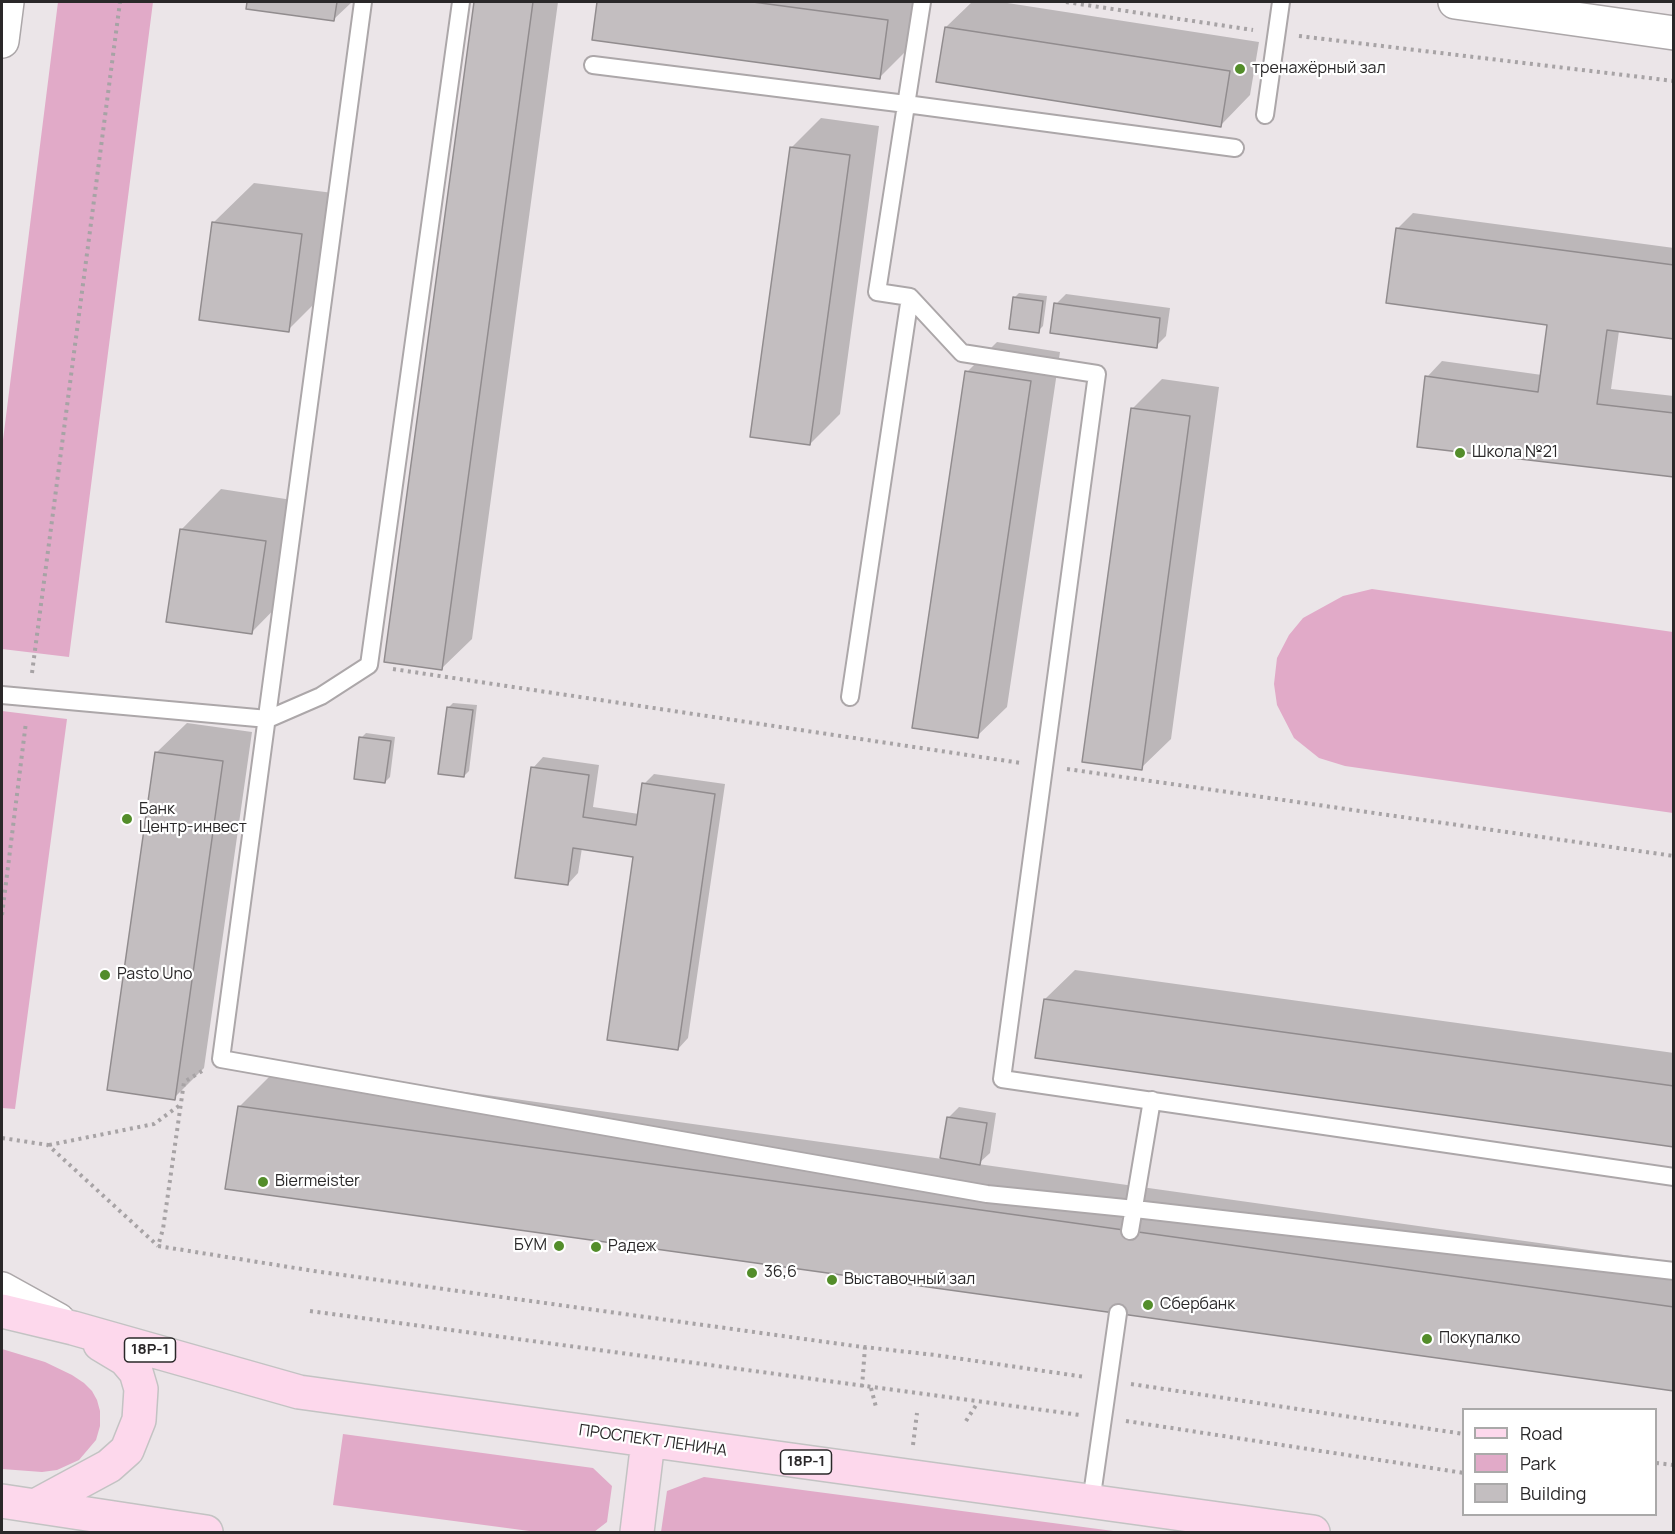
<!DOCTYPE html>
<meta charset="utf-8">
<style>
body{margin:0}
#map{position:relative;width:1675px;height:1534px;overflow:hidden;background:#ebe5e8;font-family:Manrope,sans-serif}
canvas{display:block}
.frame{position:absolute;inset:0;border:3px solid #2a2829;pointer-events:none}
.legend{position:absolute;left:1462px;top:1408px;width:195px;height:108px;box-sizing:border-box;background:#fff;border:2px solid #aaa9a9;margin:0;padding:8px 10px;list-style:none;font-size:18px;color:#2a2829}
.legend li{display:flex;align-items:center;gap:12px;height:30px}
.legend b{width:30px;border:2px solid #aaa9a9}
</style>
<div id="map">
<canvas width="1675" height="1534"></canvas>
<div class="frame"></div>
<ul class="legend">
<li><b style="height:8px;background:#fdd8ec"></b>Road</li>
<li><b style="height:16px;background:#e1aac8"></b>Park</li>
<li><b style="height:16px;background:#c3bec0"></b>Building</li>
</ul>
</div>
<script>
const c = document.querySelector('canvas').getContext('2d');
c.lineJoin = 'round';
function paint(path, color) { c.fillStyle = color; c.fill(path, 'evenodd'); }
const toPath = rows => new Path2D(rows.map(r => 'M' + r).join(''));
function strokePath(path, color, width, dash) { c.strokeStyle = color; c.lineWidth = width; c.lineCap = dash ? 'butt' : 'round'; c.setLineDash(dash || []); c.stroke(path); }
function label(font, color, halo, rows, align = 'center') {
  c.font = font + ' Manrope,sans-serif'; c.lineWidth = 4.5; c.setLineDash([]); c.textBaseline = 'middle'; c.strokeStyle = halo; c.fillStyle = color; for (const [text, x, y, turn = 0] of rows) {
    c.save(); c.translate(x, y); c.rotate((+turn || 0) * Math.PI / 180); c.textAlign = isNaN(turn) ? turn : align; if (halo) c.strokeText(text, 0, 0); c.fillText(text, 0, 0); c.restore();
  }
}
const green = toPath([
 [58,2,153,2,69,657,2,649,2,448],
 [1372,589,1673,632,1673,813,1345,766,1319,758,1294,738,1277,705,1274,684,1277,658,1289,635,1303,618,1343,596],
 [2,711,67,719,15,1109,2,1108],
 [2,1349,45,1362,72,1375,84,1383,92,1391,97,1400,100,1411,100,1426,96,1440,79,1460,57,1470,42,1472,2,1469],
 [343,1434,593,1468,612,1486,607,1522,594,1532,537,1532,333,1505],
 [704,1477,1121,1532,661,1532,667,1491]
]);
const shadow = toPath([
 [249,2,352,2,334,19,248,7],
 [476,2,558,2,472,639,442,668,386,661],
 [598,2,915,2,909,48,879,78,593,38],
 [972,2,1001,2,1259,42,1250,95,1221,125,946,27],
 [821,118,879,126,840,414,810,444,791,148],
 [254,183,341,194,328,290,288,330,213,223],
 [1413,213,1674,248,1674,338,1619,331,1611,389,1674,396,1674,476,1427,377,1442,361,1542,375,1549,323,1398,228],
 [1019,293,1047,296,1043,326,1038,331,1014,298],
 [1066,294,1170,308,1166,336,1156,346,1056,304],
 [997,342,1060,352,1007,707,977,736,967,372],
 [1162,379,1219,387,1171,739,1141,768,1132,409],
 [221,489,305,502,291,592,251,633,181,530],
 [453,703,477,705,469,771,464,776,448,708],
 [187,723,252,732,204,1068,174,1098,157,752],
 [366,733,395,737,390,777,385,782,361,738],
 [543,757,599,765,593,807,639,814,644,784,654,774,725,784,688,1038,678,1049,635,855,582,848,578,873,568,884,533,768],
 [1075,970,1674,1053,1674,1145,1045,999],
 [280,1066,942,1159,949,1117,959,1107,996,1113,990,1153,978,1164,1674,1262,1674,1389,239,1107]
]);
const building = toPath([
 [247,2,337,2,334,21,246,9,247,2],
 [474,2,533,2,442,670,384,662,474,2],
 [597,2,753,2,888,20,880,79,592,40,597,2],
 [945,27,1230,71,1221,127,936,82,945,27],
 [790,147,850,155,810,445,750,437,790,147],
 [212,222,302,234,289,332,199,320,212,222],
 [1396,228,1674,265,1674,339,1607,330,1597,404,1674,413,1674,477,1417,447,1425,376,1538,392,1547,325,1386,303,1396,228],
 [1013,297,1043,301,1039,333,1009,329,1013,297],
 [1054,303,1160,318,1157,348,1050,333,1054,303],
 [965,371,1031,381,978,738,912,728,965,371],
 [1131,408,1190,416,1142,770,1082,762,1131,408],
 [180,529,266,541,252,634,166,622,180,529],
 [447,707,473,710,464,777,438,774,447,707],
 [359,737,391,741,385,783,354,779,359,737],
 [155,752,223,761,175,1100,107,1090,155,752],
 [531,767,589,775,583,817,636,825,642,783,715,794,678,1050,607,1040,633,857,573,848,568,885,515,878,531,767],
 [1044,999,1674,1086,1674,1147,1035,1058,1044,999],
 [238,1106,1674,1307,1674,1391,225,1189,238,1106],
 [947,1117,987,1123,980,1165,940,1158,947,1117]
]);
const path = toPath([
 [1066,2,1253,30],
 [1299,36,1674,81],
 [393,669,1021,763],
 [32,673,120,2],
 [1067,769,1674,856],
 [2,915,26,722],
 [202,1071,184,1082,163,1229,158,1246,314,1271,855,1346,935,1355,1085,1377],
 [2,1138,48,1145,158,1246],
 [49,1145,154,1124,180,1105],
 [310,1311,1080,1415],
 [1131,1384,1464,1434],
 [862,1387,865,1347],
 [871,1388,876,1407],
 [966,1421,978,1402],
 [1126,1421,1464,1473],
 [913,1445,917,1413],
 [1656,1463,1674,1465]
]);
const lane = toPath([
 [363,2,221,1059,987,1194,1135,1209,1674,1271],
 [593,65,906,104,1235,148],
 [1265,115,1281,2],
 [910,297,962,353,1097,374,1002,1079,1674,1177],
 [2,695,268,719,321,696,369,665,461,2],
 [850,697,910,297,877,292,922,2],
 [1130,1231,1152,1100],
 [1091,1502,1118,1313]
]);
const street = toPath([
 [1455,2,1674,33]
]);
const secondary = toPath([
 [2,41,7,2],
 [2,1289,58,1320]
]);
const primary = toPath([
 [2,1311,73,1328,299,1392,1313,1532],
 [2,1501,206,1532],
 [35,1506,109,1466,127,1450,139,1420,141,1389,136,1372,125,1359,100,1344],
 [637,1532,648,1441]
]);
const markers = [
 [1240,69,6,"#538d2a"],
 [1460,453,6,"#538d2a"],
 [127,819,6,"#538d2a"],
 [105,975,6,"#538d2a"],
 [263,1182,6,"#538d2a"],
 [559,1246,6,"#538d2a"],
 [596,1247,6,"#538d2a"],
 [752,1273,6,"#538d2a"],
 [832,1280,6,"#538d2a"],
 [1148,1305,6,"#538d2a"],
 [1427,1339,6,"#538d2a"]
];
const shields = [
 [150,1350,51],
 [806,1462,51]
];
const shieldNames = [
 ["18Р-1",150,1350],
 ["18Р-1",806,1462]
];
const poiNames = [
 ["тренажёрный зал",1252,69],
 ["Школа №21",1472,453],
 ["Банк",139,810],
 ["Центр-инвест",139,828],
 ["Pasto Uno",117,975],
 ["Biermeister",275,1182],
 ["БУМ",547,1246,"right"],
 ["Радеж",608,1247],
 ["36,6",764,1273],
 ["Выставочный зал",844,1280],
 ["Сбербанк",1160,1305],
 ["Покупалко",1439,1339]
];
const streetNames = [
 ["ПРОСПЕКТ ЛЕНИНА",653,1441,8]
];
paint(green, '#e1aac8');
paint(shadow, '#0003');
paint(building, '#c3bec0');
strokePath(building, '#918c8e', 1.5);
strokePath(lane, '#aca7a9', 20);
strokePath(street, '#aca7a9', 36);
strokePath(secondary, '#aca7a9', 36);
strokePath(primary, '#c3c3c3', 36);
strokePath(path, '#a7a3a5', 4, [3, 4.5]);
strokePath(lane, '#fff', 16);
strokePath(street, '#fff', 33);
strokePath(secondary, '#fff', 33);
strokePath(primary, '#fdd8ec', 33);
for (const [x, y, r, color] of markers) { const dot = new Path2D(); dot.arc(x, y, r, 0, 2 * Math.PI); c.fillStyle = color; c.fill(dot); strokePath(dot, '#fff', 2); }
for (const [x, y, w] of shields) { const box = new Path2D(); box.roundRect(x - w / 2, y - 12, w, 24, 4.5); c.fillStyle = '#fff'; c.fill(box); strokePath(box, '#2a2829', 1.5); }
label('bold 15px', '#2a2829', null, shieldNames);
label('16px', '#2a2829', '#fff', poiNames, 'left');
label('16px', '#2a2829', '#fff', streetNames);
</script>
